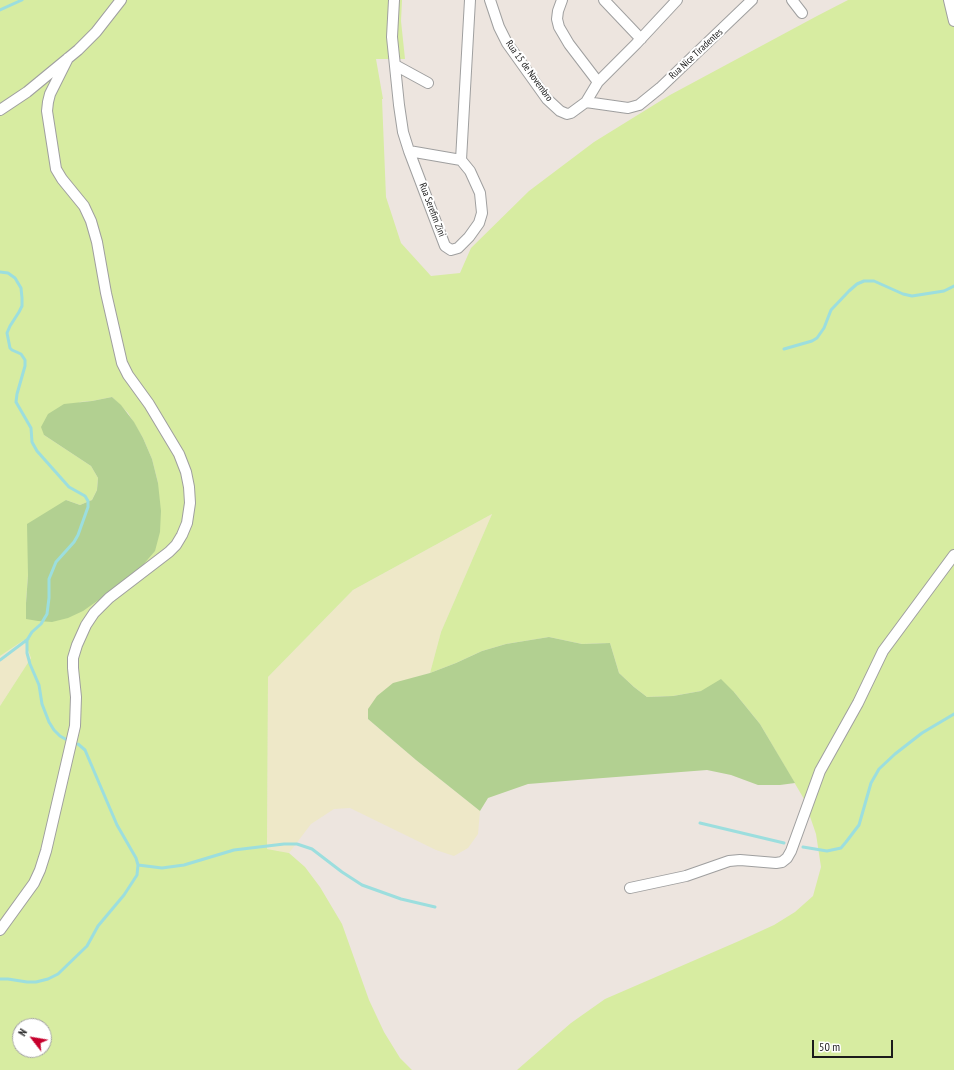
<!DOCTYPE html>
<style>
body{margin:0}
#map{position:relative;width:954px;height:1070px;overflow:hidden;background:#ede5df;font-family:"PT Sans Narrow",sans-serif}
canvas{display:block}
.north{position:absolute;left:12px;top:1018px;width:40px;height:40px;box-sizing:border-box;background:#fff;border:1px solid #a4a4a4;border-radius:50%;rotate:301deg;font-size:11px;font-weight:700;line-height:16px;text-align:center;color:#1b1b1b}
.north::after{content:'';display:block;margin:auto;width:14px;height:18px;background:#c6002d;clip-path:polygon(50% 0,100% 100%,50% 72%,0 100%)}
.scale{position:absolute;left:812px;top:1040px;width:81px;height:18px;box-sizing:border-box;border:2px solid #1b1b1b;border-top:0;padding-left:5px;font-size:12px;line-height:14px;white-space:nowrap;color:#1b1b1b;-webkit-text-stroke:3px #fff;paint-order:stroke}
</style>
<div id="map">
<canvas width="954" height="1070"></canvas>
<div class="north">N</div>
<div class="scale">50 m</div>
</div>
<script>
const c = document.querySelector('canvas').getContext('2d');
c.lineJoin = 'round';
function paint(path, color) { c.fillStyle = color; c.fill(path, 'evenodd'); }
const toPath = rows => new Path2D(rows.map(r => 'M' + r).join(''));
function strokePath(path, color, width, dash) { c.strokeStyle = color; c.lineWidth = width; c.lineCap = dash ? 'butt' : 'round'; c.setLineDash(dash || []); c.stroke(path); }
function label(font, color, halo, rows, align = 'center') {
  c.font = font + ' "PT Sans Narrow",sans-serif'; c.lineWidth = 4; c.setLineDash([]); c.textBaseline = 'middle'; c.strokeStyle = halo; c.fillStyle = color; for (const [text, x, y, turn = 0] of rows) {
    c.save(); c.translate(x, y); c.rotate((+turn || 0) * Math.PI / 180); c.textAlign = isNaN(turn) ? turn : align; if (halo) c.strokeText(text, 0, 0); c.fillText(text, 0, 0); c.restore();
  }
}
const farmland = toPath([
 [492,514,441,632,430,673,393,684,368,719,416,760,480,811,478,834,468,848,454,856,436,850,350,808,334,809,311,824,289,853,267,849,268,677,353,590],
 [24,640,31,658,0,706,0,656]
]);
const grass = toPath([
 [0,0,402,0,401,21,405,59,376,59,383,99,382,99,386,197,401,243,431,276,460,273,471,248,529,191,594,142,670,95,817,16,848,0,954,0,954,1070,517,1070,571,1023,605,999,739,941,774,925,795,912,813,896,821,867,816,834,804,799,760,724,734,692,701,691,673,696,647,697,634,687,619,673,610,643,582,644,549,637,506,644,482,651,456,663,430,673,441,632,492,514,353,590,268,677,267,849,289,853,305,867,320,887,342,924,369,1000,384,1032,400,1058,412,1070,0,1070,0,706,31,658,24,640,0,656],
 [112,397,128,413,143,438,152,459,158,483,27,619,26,603,28,575,66,500,80,505,92,500,97,490,98,478,91,466,44,435,80,402,92,401],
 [20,1026,44,1026,44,1050,20,1050]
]);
const forest = toPath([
 [112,397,121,405,134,422,143,438,152,459,158,483,161,511,160,532,155,551,142,566,124,582,83,611,68,618,52,622,38,621,26,619,26,603,28,575,27,524,66,500,80,505,92,500,97,490,98,478,91,466,44,435,41,427,48,414,64,404,92,401],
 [549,637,582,644,610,643,619,673,634,687,647,697,673,696,701,691,721,679,734,692,760,724,795,783,780,785,758,785,731,775,707,770,590,779,528,784,488,798,480,811,416,760,368,719,368,709,377,696,393,683,430,673,456,663,482,651,506,644]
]);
const stream = toPath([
 [0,10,22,0],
 [0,272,8,273,15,278,21,288,22,298,22,306,19,312,10,326,7,333,10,348,12,350,21,354,25,360,25,366,17,394,16,402,31,428,32,442,37,451,69,487,85,496,88,501,88,507,78,535,74,542,56,562,49,579,49,598,47,614,41,624,32,632,27,640,27,653,30,664,39,685,42,704,49,722,54,730,60,736,67,740],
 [784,349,812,341,817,338,824,328,831,310,849,291,857,284,864,281,874,281,903,294,912,296,944,291,954,286],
 [0,660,28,639],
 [700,823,784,843],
 [803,847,827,851,841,848,846,842,859,825,871,783,879,769,895,754,922,733,954,714],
 [138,865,162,868,184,865,234,850,284,844,297,844,312,849,342,872,362,885,401,899,435,907],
 [0,979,8,979,27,982,36,982,48,979,58,974,87,946,98,926,124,895,137,875,138,865,136,858,117,825,85,750,78,744]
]);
const street = toPath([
 [394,0,392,37,399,105,403,132,409,151,445,246,451,250,458,248,469,237,479,223,482,213,480,193,470,171,461,160,409,151],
 [490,0,499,27,507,43,547,99,560,111,567,114,571,113,586,102],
 [562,0,558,11,557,19,559,27,569,44,598,82],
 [604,0,641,39],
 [677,0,636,44,598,82,586,102,628,108,639,105,660,88,752,0],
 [792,0,802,13],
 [949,0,954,21],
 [395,65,428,83],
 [0,110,27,92,78,50,96,32,121,0],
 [461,160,470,0],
 [630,888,686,876,729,861,740,860,776,863,782,862,787,858,791,851,820,771,858,703,883,651,954,555],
 [0,930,34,883,40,870,46,851,75,726,76,697,73,668,73,658,77,645,86,625,94,613,109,598,169,552,176,545,182,535,187,523,190,503,189,487,186,472,179,454,149,404,128,375,122,363,106,293,97,242,91,221,84,206,62,179,56,169,47,111,48,102,50,94,68,58]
]);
const streetNames = [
 ["Rua Nice Tiradentes",696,54,-43],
 ["Rua 15 de Novembro",529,71,54],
 ["Rua Serefim Zini",432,210,69]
];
paint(farmland, '#eee8c8');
paint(grass, '#d7eca1');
paint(forest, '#b2d091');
strokePath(stream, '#9cdede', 3);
strokePath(street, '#9f9f9f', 12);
strokePath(street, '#fff', 10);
label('10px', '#1b1b1b', '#fff', streetNames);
</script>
